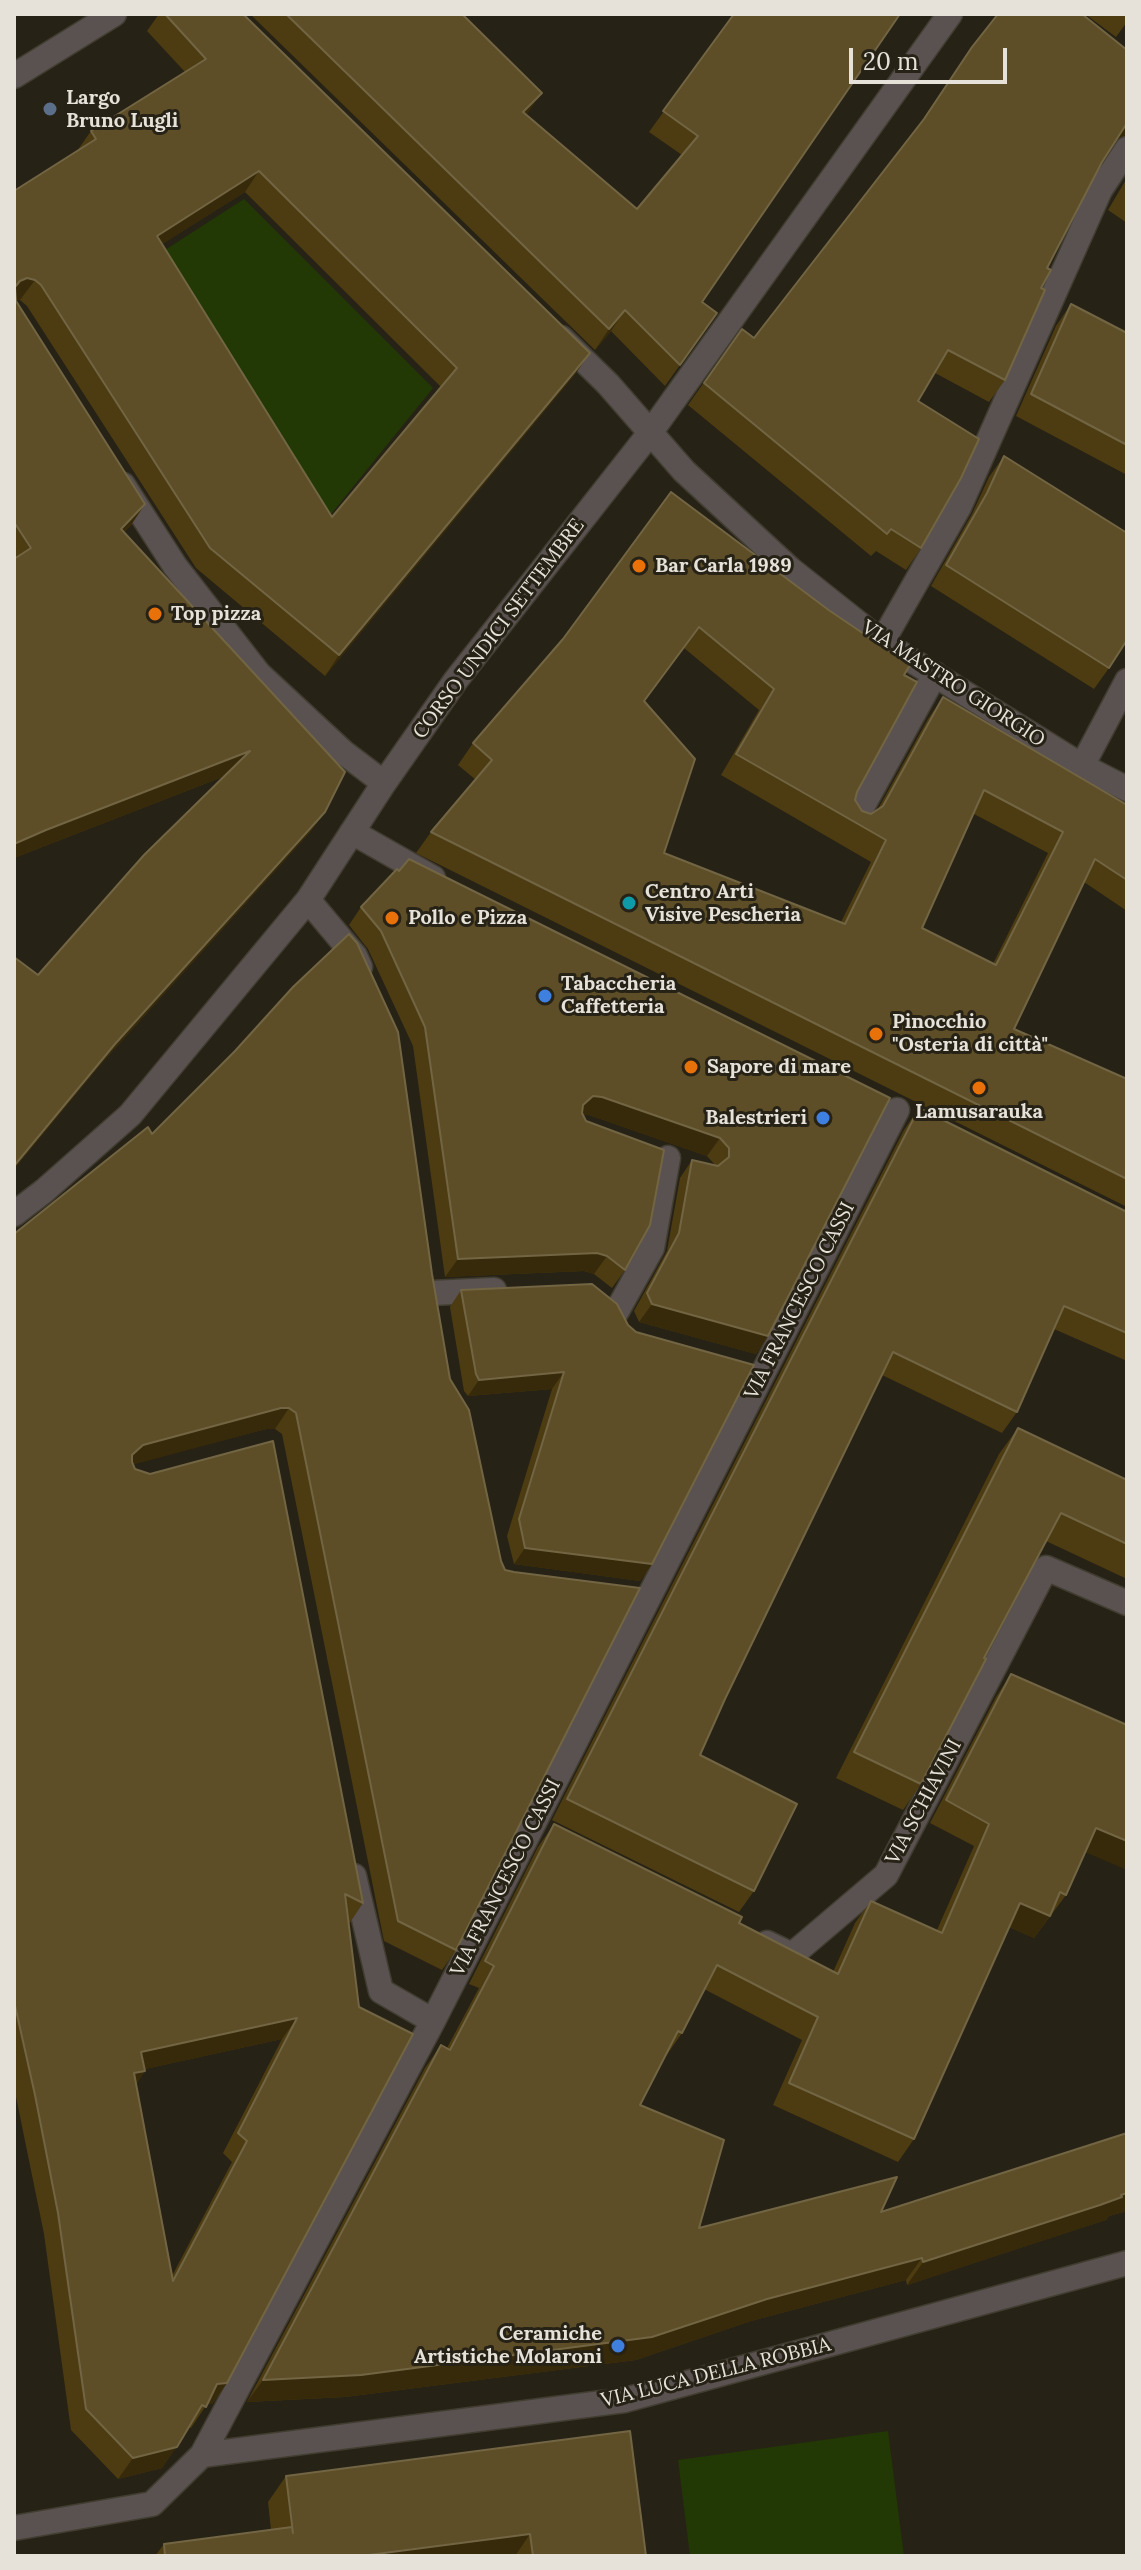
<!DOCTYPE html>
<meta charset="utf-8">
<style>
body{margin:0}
#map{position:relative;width:1141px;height:2570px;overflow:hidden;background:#272216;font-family:Lora,serif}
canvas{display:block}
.frame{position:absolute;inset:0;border:16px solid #e6e2da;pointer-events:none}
.scale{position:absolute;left:849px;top:48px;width:158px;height:36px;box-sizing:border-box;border:4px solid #e6e2da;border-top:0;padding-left:10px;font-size:24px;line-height:28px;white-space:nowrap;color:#e6e2da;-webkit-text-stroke:6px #272216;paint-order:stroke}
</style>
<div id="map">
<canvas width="1141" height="2570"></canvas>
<div class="frame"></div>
<div class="scale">20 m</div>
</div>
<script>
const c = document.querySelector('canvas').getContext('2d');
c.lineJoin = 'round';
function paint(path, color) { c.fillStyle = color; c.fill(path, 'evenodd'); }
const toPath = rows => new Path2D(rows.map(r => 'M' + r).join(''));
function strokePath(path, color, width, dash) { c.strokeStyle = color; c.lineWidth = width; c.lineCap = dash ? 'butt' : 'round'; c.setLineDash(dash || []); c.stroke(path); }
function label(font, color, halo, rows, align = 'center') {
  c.font = font + ' Lora,serif'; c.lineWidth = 6; c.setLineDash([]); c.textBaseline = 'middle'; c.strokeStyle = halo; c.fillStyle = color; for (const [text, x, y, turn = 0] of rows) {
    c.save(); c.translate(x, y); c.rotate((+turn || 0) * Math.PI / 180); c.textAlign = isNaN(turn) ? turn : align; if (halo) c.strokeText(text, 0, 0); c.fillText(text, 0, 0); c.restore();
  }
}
const green = toPath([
 [244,199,433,388,319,529,151,259],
 [888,2431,904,2556,690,2556,678,2460]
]);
const minor = toPath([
 [14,76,114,14],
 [561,338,608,384,684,471,790,569,882,642,1082,766,1127,789],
 [123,485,175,566,259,674,343,752,384,783],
 [882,642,959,507,1100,190,1127,149],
 [1082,766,1127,681],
 [855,820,935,674],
 [352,832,433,878],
 [308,900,355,956,360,967],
 [14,1214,44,1191,130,1115,308,900,384,783,456,680,650,433,950,14],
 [432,1293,494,1290],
 [617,1311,652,1248,668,1158],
 [354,1876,381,1991,433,2021],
 [767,1943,792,1955,886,1875,1046,1568,1127,1603],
 [202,2455,625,2400,1127,2263],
 [14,2528,152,2504,202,2455,433,2021,897,1110]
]);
const wall = toPath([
 [159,14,243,14,576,373,325,676,196,568,27,306,20,300,16,300,145,504,131,525,124,532,325,812,310,832,100,1065,14,1169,14,957,38,975,225,776,14,858,14,191,77,151,91,131,185,72,147,31],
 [245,192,441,387,332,517,162,244],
 [250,14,462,14,526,115,637,209,682,155,649,132,734,14,702,302,717,313,665,386,611,331,595,350],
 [1085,14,1127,14,1127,22,1116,37],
 [972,47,1127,50,1127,134,1116,139,1102,162,1047,268,1041,288,1005,380,989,402,935,373,918,401,921,548,906,570,876,551,871,556,688,405,742,329,754,338,919,125],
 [1127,178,1127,223,1108,210],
 [1071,304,1127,333,1127,475,1016,416,1056,326],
 [1004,456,1109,668,1094,689,931,586,972,514,989,477],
 [671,492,904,675,857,792,855,800,862,811,871,814,878,809,928,719,943,697,1127,805,1127,911,1084,882,1014,1029,1127,1079,1127,1207,416,853,431,832,476,780,458,765,473,743,563,639],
 [684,648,759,710,721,775,871,862,841,922,664,853,644,702],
 [974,814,1048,853,993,964,922,928],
 [361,907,890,1098,768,1336,756,1354,639,1322,634,1311,667,1251,680,1178,692,1160,716,1166,707,1156,589,1115,583,1115,625,1270,612,1288,594,1274,584,1271,445,1277,413,1046,368,949,349,925],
 [235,1051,456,1950,442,1970,384,1941,282,1434,275,1429,266,1429,133,1464,363,1903,349,1924,227,2383,212,2404,207,2404,191,2428,189,2427,162,2468,118,2479,71,2430,44,2234,14,2087,14,1234,152,1134],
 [282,2039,223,2153,232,2162,172,2276,136,2084,145,2071,145,2069],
 [919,1108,1127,1212,1127,1361,1054,1329,1017,1412,1002,1433,882,1375,725,1699,700,1755,754,1891,739,1912,552,1820,904,1130],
 [592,1284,652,1564,640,1581,514,1564,507,1536,552,1389,468,1396,464,1391,450,1307,461,1290],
 [1018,1428,1127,1480,1127,1579,1046,1541,984,1658,921,1784,903,1810,836,1778,999,1454],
 [1011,1674,1085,1852,1066,1895,1034,1938,1009,1927,914,2139,898,2162,773,2105,802,2040,704,1989,682,2033,666,2056,640,2105,699,2228,881,2212,1127,2133,1127,2211,1109,2216,1106,2220,1084,2227,907,2285,906,2280,751,2321,636,2360,345,2397,247,2402,425,2068,441,2045,447,2048,479,1988,469,1984,538,1847,554,1824,739,1923,833,1972,855,1923,871,1901,937,1930,974,1846,930,1823,996,1697],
 [286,2476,646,2556,155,2556,164,2544,271,2530,268,2502]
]);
const shadedWall = toPath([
 [542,93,528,113,509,133,523,112],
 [1127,123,1127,134,1115,140],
 [259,171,245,192,142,257,157,236],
 [27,278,35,280,20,300,14,299,14,288,20,281],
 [625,310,611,331,595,350,609,329],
 [590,353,576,373,325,676,339,655],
 [145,504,131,525,107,550,121,529],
 [250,751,235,772,14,858,14,844,46,830],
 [325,812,310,832,100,1065,14,1169,14,1166,115,1044],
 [593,1096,602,1097,720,1138,707,1156,589,1115,580,1115,583,1105],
 [597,1253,607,1256,594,1274,584,1271,445,1277,458,1259],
 [652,1304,768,1336,756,1354,639,1322],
 [564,1372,552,1389,468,1396,479,1380],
 [281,1408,289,1408,275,1429,266,1429,128,1466,132,1455,143,1445],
 [525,1548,652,1564,640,1581,514,1564],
 [1096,1828,1127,1841,1127,1870,1080,1850],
 [1020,1903,1050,1916,1034,1938,1005,1925],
 [297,2018,282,2039,127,2073,141,2052],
 [145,2071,131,2091,134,2073],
 [1127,2193,1127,2211,1109,2216,1106,2220,907,2285,923,2262],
 [922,2258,906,2280,751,2321,636,2360,345,2397,247,2402,263,2380],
 [227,2383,212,2404,203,2404,217,2384],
 [177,2447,162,2468,118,2479,133,2458],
 [530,2534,515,2556,361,2556]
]);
const building = toPath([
 [165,14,243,14,590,353,339,655,210,548,41,285,35,280,27,278,20,281,15,287,16,301,145,504,121,529,345,772,325,812,115,1044,14,1166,14,957,38,975,144,855,250,751,46,830,14,844,14,559,31,548,14,522,14,191,96,139,91,131,206,59,165,14],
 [259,171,457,368,332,517,157,236,259,171],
 [286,14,462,14,542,93,523,112,637,209,698,136,663,111,734,14,900,14,702,302,717,313,680,365,625,310,609,329,286,14],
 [998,14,1082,14,1127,50,1127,123,1102,162,1047,268,1051,270,1041,288,1045,290,1005,380,948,350,918,401,979,439,961,478,921,548,891,529,887,534,704,383,742,329,754,338,924,119,972,47,998,14],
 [1071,304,1127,333,1127,445,1031,394,1071,304],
 [1004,456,1127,533,1127,640,1109,668,946,565,987,493,1004,456],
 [671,492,830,611,910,665,904,675,917,682,857,792,855,800,862,811,871,814,883,806,943,697,1127,805,1127,880,1095,859,1014,1029,1127,1079,1127,1179,431,832,492,760,473,743,563,639,671,492],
 [699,627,774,689,736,754,886,840,845,924,664,853,695,759,644,701,699,627],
 [984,790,1063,832,996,965,922,928,984,790],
 [409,859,890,1098,768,1336,652,1304,647,1293,679,1233,692,1160,718,1166,729,1157,729,1148,720,1138,602,1097,593,1096,583,1105,582,1113,586,1121,664,1150,650,1225,625,1270,607,1256,597,1253,458,1259,425,1027,381,931,361,907,397,869,399,871,409,859],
 [349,934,357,943,398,1032,432,1274,450,1379,469,1410,501,1561,505,1570,514,1572,640,1588,456,1950,398,1921,296,1413,289,1408,281,1408,143,1445,132,1455,132,1462,135,1469,150,1474,273,1441,363,1903,345,1894,359,2007,413,2034,227,2383,217,2384,206,2407,202,2405,177,2447,133,2458,86,2409,58,2213,35,2095,14,2001,14,1234,148,1127,152,1134,235,1051,293,987,349,934],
 [297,2018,238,2133,247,2141,173,2281,134,2073,145,2071,141,2052,297,2018],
 [919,1108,1127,1212,1127,1333,1064,1306,1017,1412,893,1352,725,1699,700,1755,797,1804,754,1891,567,1799,919,1108],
 [592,1284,617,1304,628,1325,636,1332,754,1365,652,1564,525,1548,519,1519,564,1372,479,1380,476,1374,461,1290,592,1284],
 [1018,1428,1127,1480,1127,1544,1061,1513,984,1658,986,1659,921,1784,854,1752,1018,1428],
 [1011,1674,1127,1725,1127,1841,1096,1828,1066,1895,1060,1892,1050,1916,1020,1903,914,2139,789,2083,818,2017,717,1965,682,2033,678,2031,640,2105,724,2140,699,2228,897,2177,881,2212,1127,2133,1127,2193,1121,2195,1122,2197,1100,2205,923,2262,922,2258,767,2299,652,2337,361,2375,263,2380,441,2045,450,2050,494,1966,485,1961,554,1824,742,1917,739,1923,838,1974,871,1901,942,1933,989,1824,946,1800,1011,1674],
 [630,2431,646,2556,533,2556,530,2534,361,2556,165,2556,164,2544,292,2527,293,2533,286,2476,630,2431]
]);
const markers = [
 [50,109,8,"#5c6f8a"],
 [639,566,8,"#e8710a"],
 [155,614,8,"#e8710a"],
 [629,903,8,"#0f9aa8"],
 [392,918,8,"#e8710a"],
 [545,996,8,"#3f7fe0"],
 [876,1034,8,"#e8710a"],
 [691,1067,8,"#e8710a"],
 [979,1088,8,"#e8710a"],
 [823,1118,8,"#3f7fe0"],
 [618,2346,8,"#3f7fe0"]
];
const poiNames = [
 ["Largo",66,98],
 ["Bruno Lugli",66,121],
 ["Bar Carla 1989",655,566],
 ["Top pizza",171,614],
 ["Centro Arti",645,892],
 ["Visive Pescheria",645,915],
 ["Pollo e Pizza",408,918],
 ["Tabaccheria",561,984],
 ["Caffetteria",561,1007],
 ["Pinocchio",892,1022],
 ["\"Osteria di città\"",892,1045],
 ["Sapore di mare",707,1067],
 ["Lamusarauka",979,1112,"center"],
 ["Balestrieri",807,1118,"right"],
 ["Ceramiche",602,2334,"right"],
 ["Artistiche Molaroni",602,2357,"right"]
];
const streetNames = [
 ["CORSO UNDICI SETTEMBRE",499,629,-53],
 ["VIA MASTRO GIORGIO",953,684,33],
 ["VIA FRANCESCO CASSI",800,1301,-63],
 ["VIA SCHIAVINI",924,1802,-62],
 ["VIA FRANCESCO CASSI",506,1878,-63],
 ["VIA LUCA DELLA ROBBIA",716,2373,-14]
];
paint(green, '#223805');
strokePath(minor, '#423d31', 27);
strokePath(minor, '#595251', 24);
paint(wall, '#4d3c11');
paint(shadedWall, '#372a0a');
paint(building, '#5d4e27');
strokePath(building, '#726543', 2);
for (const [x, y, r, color] of markers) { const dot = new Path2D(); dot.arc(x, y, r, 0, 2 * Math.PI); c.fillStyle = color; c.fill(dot); strokePath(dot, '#272216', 3); }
label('bold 20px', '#e6e2da', '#272216', poiNames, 'left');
label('20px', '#e6e2da', '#272216', streetNames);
</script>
